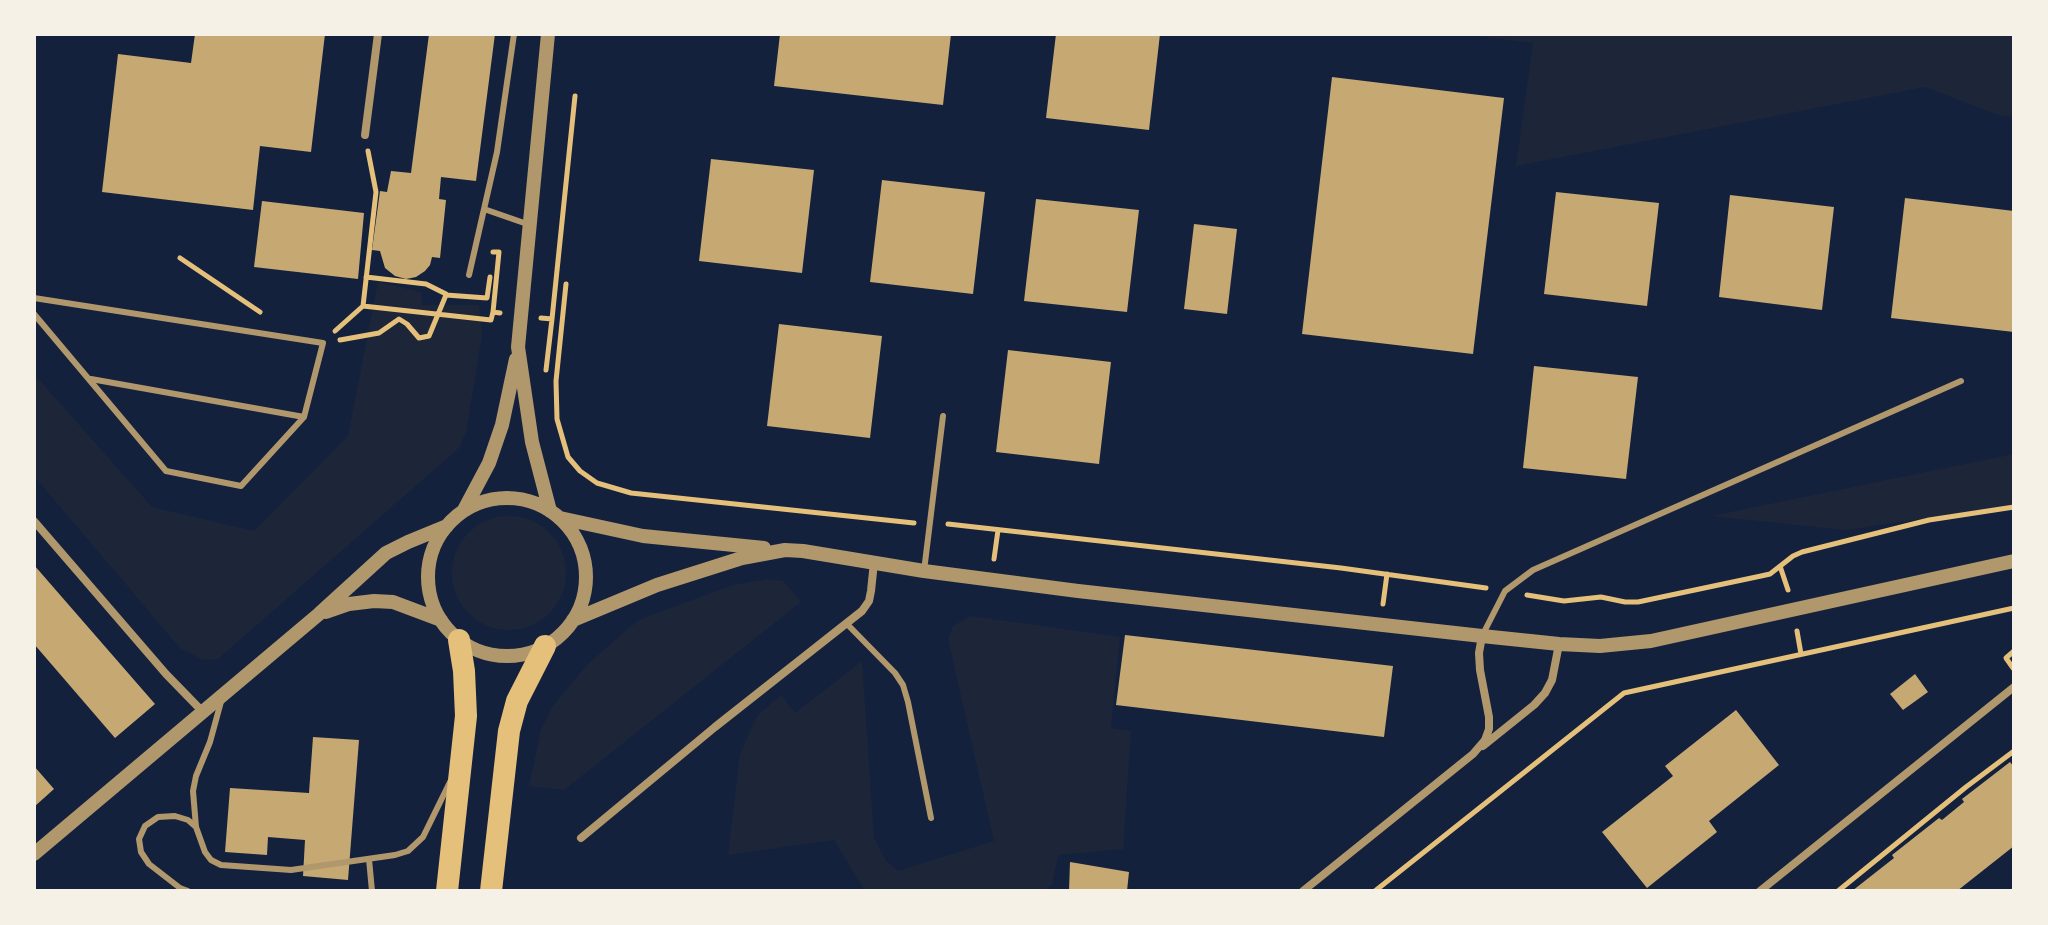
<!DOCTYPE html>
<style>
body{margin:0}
#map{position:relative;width:2048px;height:925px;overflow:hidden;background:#14213d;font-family:Barlow,sans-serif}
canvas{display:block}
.frame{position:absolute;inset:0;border:36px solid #f6f1e7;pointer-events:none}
</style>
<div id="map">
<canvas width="2048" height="925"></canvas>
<div class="frame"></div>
</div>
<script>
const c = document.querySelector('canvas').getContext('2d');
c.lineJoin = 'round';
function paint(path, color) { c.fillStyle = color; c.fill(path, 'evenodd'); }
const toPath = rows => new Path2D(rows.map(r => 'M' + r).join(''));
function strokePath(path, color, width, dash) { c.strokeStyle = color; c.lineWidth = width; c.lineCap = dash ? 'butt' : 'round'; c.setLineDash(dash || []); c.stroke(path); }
const green = toPath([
 [1462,34,2014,34,2014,117,2001,116,1925,87,1516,166,1533,43],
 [378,282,421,292,422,305,479,305,482,335,466,432,459,448,218,659,203,660,180,648,34,476,34,374,152,507,254,531,348,436],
 [2014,454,2014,505,1846,530,1711,516],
 '452 573a57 57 0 1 1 114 0a57 57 0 1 1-114 0Z',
 [767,579,783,581,801,602,564,790,529,786,541,730,552,707,587,665,625,631,641,619,733,585],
 [971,616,1120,637,1111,728,1131,731,1123,849,1058,855,1052,885,1044,891,865,891,834,840,728,855,740,754,757,716,781,695,795,713,862,661,874,838,885,860,898,871,994,841,948,639,953,626]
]);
const building = toPath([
 [195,34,325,34,311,152,260,146,253,210,102,192,118,54,191,63],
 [429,34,495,34,476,181,441,177,439,199,446,200,440,258,432,257,430,265,425,271,416,277,406,279,395,276,385,268,380,251,372,250,380,191,387,192,391,171,411,173],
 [780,34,951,34,943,105,774,86],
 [1056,34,1160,34,1149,130,1046,118],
 [1332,77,1504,98,1473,354,1302,334],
 [711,159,814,170,802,273,699,261],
 [882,180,985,192,973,294,870,282],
 [1556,192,1659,203,1647,306,1544,294],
 [1730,195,1834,207,1822,310,1719,297],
 [1905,198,2014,211,2014,332,1891,318],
 [1036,199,1139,210,1127,312,1024,301],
 [262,201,364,213,358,279,254,267],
 [1194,224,1237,229,1227,314,1184,309],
 [779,324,882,336,870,438,767,426],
 [1008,350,1111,362,1099,464,996,452],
 [1534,366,1638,377,1626,479,1523,468],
 [34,565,155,704,115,738,34,644],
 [1125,635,1393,666,1384,737,1116,705],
 [1915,674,1928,692,1903,710,1890,694],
 [1736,710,1779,765,1709,821,1717,832,1647,888,1602,832,1673,776,1665,766],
 [313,737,359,740,348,880,303,876,305,840,268,837,267,855,225,852,230,788,309,793],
 [2010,762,2014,767,2014,846,1957,891,1852,891,1894,858,1892,855,1939,818,1942,820,1964,802,1962,799],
 [34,766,54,789,34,807],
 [1070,862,1129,872,1127,891,1069,891]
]);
const path = toPath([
 [493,252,499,252,493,312],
 [180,258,260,312],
 [366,277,426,284,446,294],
 [566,284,556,381,557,419,568,457,580,471,597,483,631,493,914,523],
 [363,306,491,320,493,312,500,313],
 [541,318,552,319,575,96],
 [335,331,363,306,376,192,368,151],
 [340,340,379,333,399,319,407,324,419,338,429,336,446,295,487,298,490,277],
 [546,370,552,319],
 [948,524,1341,568,1486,588],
 [994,559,998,530],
 [1780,566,1788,590],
 [1527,595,1564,601,1601,597,1625,602,1638,602,1761,576,1770,574,1793,556,1802,552,1929,520,2014,507],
 [1383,604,1387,574],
 [1797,631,1801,654],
 [2013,668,2006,658,2014,651],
 [1375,891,1624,693,2014,608],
 [1838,891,1966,787,2014,751],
 [2013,891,2014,890]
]);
const service = toPath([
 [484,209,530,225],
 [469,275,497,152,514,34],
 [34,298,323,343,304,417,241,486,166,471,34,314],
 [91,379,304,417],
 [924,571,943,416],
 [847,624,895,673,903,685,908,702,931,818],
 [1482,636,1505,591,1533,570,1961,381],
 [222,698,210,742,196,776,193,791,196,827,205,852,211,860,221,865,291,870,395,855,408,851,423,837,450,782],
 [369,859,372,891],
 [188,891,180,888,149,864,141,852,139,839,145,826,158,817,175,816,188,820,196,827]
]);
const minor = toPath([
 [365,135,378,34],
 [34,521,166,674,202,711],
 [1483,746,1534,705,1545,693,1552,680,1559,644],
 [581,838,715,727,862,611,869,601,871,591,874,562],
 [1303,891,1473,754,1485,740,1489,729,1489,717,1480,670,1479,653,1482,636],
 [1760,891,2014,687]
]);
const tertiary = toPath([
 [548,34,518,347,532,442,550,511],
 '428 577a79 79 0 1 1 158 0a79 79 0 1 1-158 0Z',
 [464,510,489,463,502,425,516,359],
 [560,518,643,536,764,548],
 [326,612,349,604,374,601,393,602,441,620],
 [573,620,657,585,742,558,785,550,803,551,924,571,1078,591,1482,636,1559,644,1600,646,1651,641,2014,561],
 [34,854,319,614,386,553,408,542,447,526]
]);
const trunk = toPath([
 [447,891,466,716,464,671,459,640],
 [491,891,509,731,517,701,545,646]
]);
paint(green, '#1d2539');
paint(building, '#c6a872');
strokePath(path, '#e5c07b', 5);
strokePath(service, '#b1986c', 6);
strokePath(minor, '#b1986c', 8);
strokePath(tertiary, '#b1986c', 14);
strokePath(trunk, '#e5c07b', 22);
</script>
